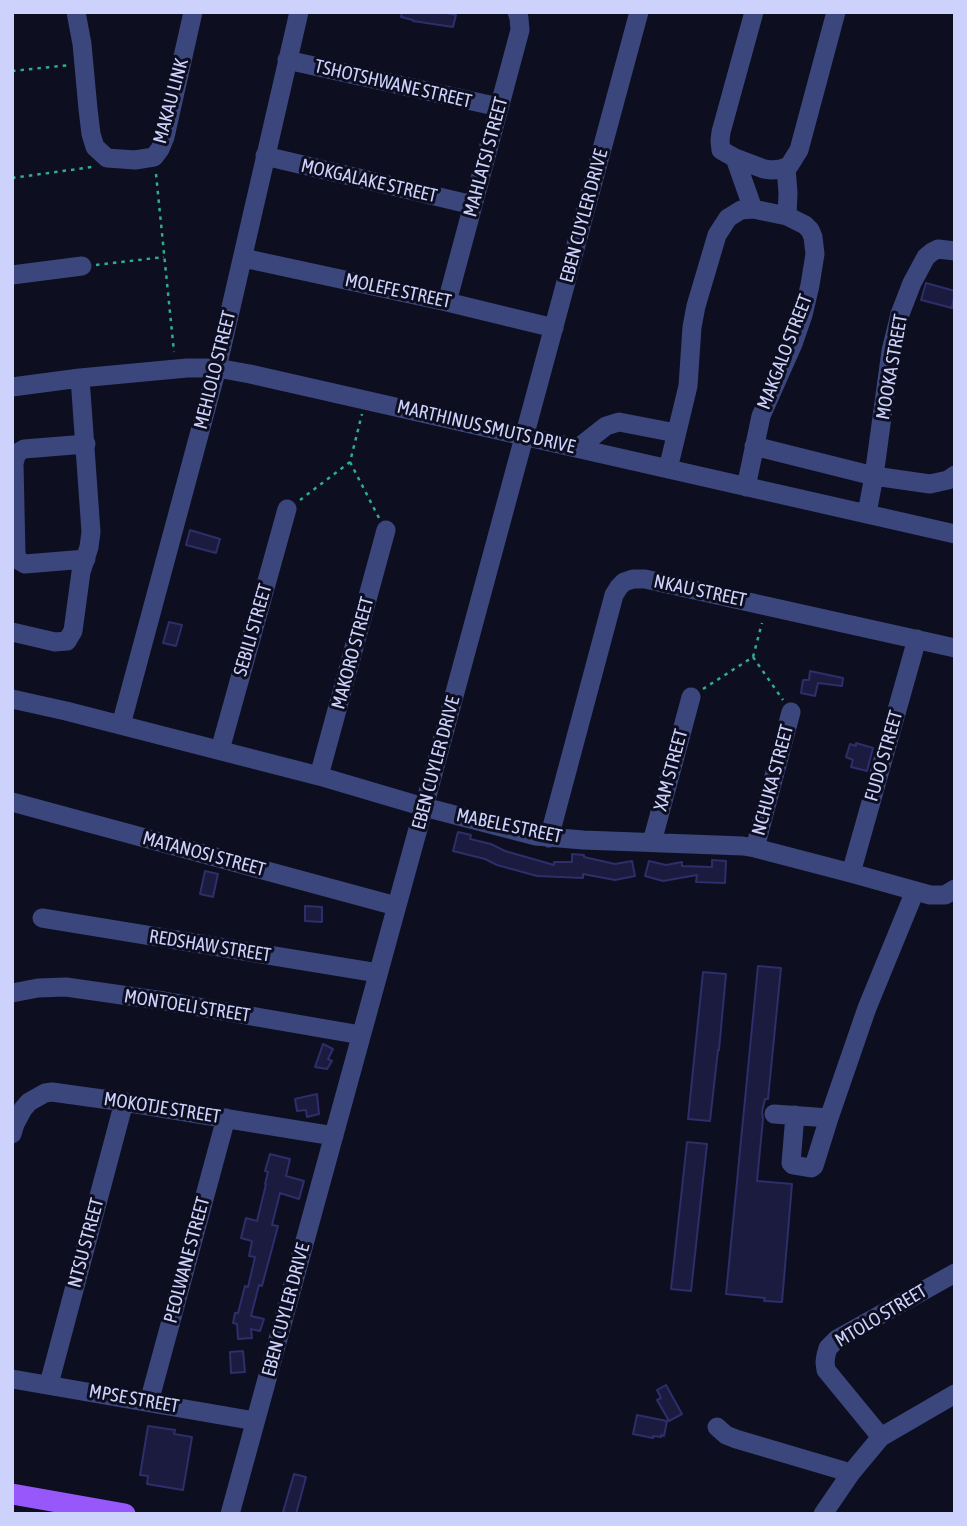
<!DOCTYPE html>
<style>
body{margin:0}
#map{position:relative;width:967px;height:1526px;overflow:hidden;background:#0d0e1f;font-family:"Asap Condensed",sans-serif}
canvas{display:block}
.frame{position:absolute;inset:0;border:14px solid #cdd2fd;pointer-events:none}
</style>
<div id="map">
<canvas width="967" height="1526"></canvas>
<div class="frame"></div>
</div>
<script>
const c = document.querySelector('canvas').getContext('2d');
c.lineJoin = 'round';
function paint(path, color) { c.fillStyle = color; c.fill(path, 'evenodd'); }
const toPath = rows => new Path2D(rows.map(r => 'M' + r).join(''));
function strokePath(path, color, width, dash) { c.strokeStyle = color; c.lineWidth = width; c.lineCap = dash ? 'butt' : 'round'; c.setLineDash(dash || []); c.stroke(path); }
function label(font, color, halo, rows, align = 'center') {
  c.font = font + ' "Asap Condensed",sans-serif'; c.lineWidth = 6; c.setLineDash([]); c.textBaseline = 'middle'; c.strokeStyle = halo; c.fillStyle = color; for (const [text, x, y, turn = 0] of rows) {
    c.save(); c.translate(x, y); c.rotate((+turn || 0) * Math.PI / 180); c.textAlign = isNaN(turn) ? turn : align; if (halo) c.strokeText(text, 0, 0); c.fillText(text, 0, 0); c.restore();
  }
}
const building = toPath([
 [402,12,443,12,456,15,453,27,413,21,413,20,401,17,402,12],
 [926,283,955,291,952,308,921,300,926,283],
 [190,530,220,539,216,553,186,545,190,530],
 [169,622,182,625,176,646,163,643,169,622],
 [810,671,843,678,842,686,818,683,815,696,801,693,803,680,809,680,810,671],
 [856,743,873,748,867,771,851,767,853,760,846,757,850,744,856,746,856,743],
 [458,832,471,835,470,839,491,844,505,851,554,865,554,862,572,862,572,854,584,855,584,857,615,864,632,861,635,876,615,880,583,874,583,878,537,876,497,865,485,859,453,851,458,832],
 [712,860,726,861,725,883,696,882,697,875,663,881,645,876,649,861,666,865,682,862,682,866,712,867,712,860],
 [205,871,218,874,213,897,200,894,205,871],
 [305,906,322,907,322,922,305,921,305,906],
 [758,966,781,968,768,1099,765,1099,762,1112,763,1119,757,1181,792,1184,782,1302,764,1301,765,1298,726,1294,758,966],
 [703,972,726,974,719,1050,718,1050,710,1121,688,1119,703,972],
 [323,1044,333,1049,328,1059,332,1061,327,1069,315,1067,323,1044],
 [317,1094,319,1114,307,1117,306,1110,297,1111,295,1099,317,1094],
 [687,1142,707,1144,691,1291,671,1289,687,1142],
 [270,1154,290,1159,286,1176,304,1181,299,1199,280,1193,272,1225,278,1226,262,1286,259,1285,251,1316,264,1319,260,1331,251,1329,252,1338,238,1339,237,1324,233,1323,235,1313,238,1313,245,1286,248,1287,255,1257,249,1256,252,1241,241,1238,246,1218,257,1221,266,1184,265,1184,268,1172,265,1171,270,1154],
 [243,1351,245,1372,231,1373,230,1352,243,1351],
 [666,1385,682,1414,669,1421,657,1400,661,1398,657,1390,666,1385],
 [637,1415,667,1421,664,1436,661,1435,661,1437,653,1436,653,1438,633,1434,637,1415],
 [148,1426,175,1430,174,1434,192,1437,183,1490,147,1484,148,1476,140,1475,148,1426],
 [294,1474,306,1477,296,1514,290,1514,283,1512,294,1474]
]);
const path = toPath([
 [12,71,70,65],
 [156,174,174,352],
 [12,178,92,167],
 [96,265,164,257],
 [350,462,379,518],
 [300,500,350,462,362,414],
 [753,657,783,700],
 [703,689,753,657,762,623]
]);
const minor = toPath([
 [76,12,82,44,88,109,91,134,95,147,107,158,135,160,154,157,160,149,165,137,193,12],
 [754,12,721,132,720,141,721,150,735,158,764,169,772,170,781,169,789,166,799,150,836,12],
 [287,60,499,107],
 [265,156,473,205],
 [735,158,753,209],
 [786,167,788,193,787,216],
 [243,258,447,302,554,328],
 [12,275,82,266],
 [447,302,520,30,519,18,517,12],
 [12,387,80,378,187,368,217,368,250,374,955,534],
 [754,446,874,476,930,484,948,480,955,475],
 [578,448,606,426,619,422,676,433],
 [668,469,688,386,692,327,696,306,717,235,728,218,741,210,753,209,787,216,805,225,810,230,813,237,815,254,810,285,803,315,793,344,761,416,746,487],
 [867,513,874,476,891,351,900,314,912,283,926,257,932,252,938,249,955,251],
 [86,559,25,564,18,560,16,554,14,463,17,453,24,449,86,444],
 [12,632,55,642,67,641,73,631,81,572,89,547,91,532,80,378],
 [12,699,66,711,319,776,424,807,536,836,583,840,743,846,755,848,851,873,930,895,945,895,955,889],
 [121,725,217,368,299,12],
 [220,750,287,509],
 [319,776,386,530],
 [12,802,396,906],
 [549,838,614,595,619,587,624,582,633,579,645,579,955,648],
 [652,842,691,697],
 [755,848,791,712],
 [851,873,917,639],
 [42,918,378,973],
 [12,993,38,988,66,987,164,1001,361,1035],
 [774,1114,829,1118,867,1008,915,891],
 [795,1115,791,1163,793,1165,811,1168,814,1166,829,1118],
 [12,1134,15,1124,23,1109,29,1102,45,1093,52,1092,124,1102,334,1136],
 [12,1379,255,1421],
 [49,1384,124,1102],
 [149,1402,226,1118],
 [717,1427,726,1435,736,1439,851,1473],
 [881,1437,826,1370,825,1362,826,1355,828,1348,837,1339,955,1273],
 [230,1514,424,807,639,12],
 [823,1514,851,1473,881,1437,955,1394]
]);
const major = toPath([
 [12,1494,125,1514]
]);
const streetNames = [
 ["TSHOTSHWANE STREET",393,84,13],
 ["MAKAU LINK",171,101,-75],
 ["MAHLATSI STREET",486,157,-75],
 ["MOKGALAKE STREET",369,181,13],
 ["EBEN CUYLER DRIVE",584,216,-75],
 ["MOLEFE STREET",398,291,12],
 ["MAKGALO STREET",785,352,-69],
 ["MOOKA STREET",892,367,-80],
 ["MEHLOLO STREET",215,370,-76],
 ["MARTHINUS SMUTS DRIVE",486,427,13],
 ["NKAU STREET",700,591,12],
 ["SEBILI STREET",253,630,-74],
 ["MAKORO STREET",353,653,-75],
 ["FUDO STREET",884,756,-74],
 ["EBEN CUYLER DRIVE",436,763,-75],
 ["XAM STREET",671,770,-75],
 ["NCHUKA STREET",773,780,-75],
 ["MABELE STREET",509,826,12],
 ["MATANOSI STREET",204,854,15],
 ["REDSHAW STREET",210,946,9],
 ["MONTOELI STREET",187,1006,9],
 ["MOKOTJE STREET",162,1108,9],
 ["NTSU STREET",86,1243,-75],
 ["PEOLWANE STREET",187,1260,-75],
 ["EBEN CUYLER DRIVE",286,1310,-75],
 ["MTOLO STREET",881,1316,-31],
 ["MPSE STREET",134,1399,10]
];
paint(building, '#1a1b3f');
strokePath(building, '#2d2e6a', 2);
strokePath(path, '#31ad89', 2.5, [3.5, 5]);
strokePath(minor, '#3a467c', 19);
strokePath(major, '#9857fa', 21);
label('19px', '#cdd2fd', '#0d0e1f', streetNames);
</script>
